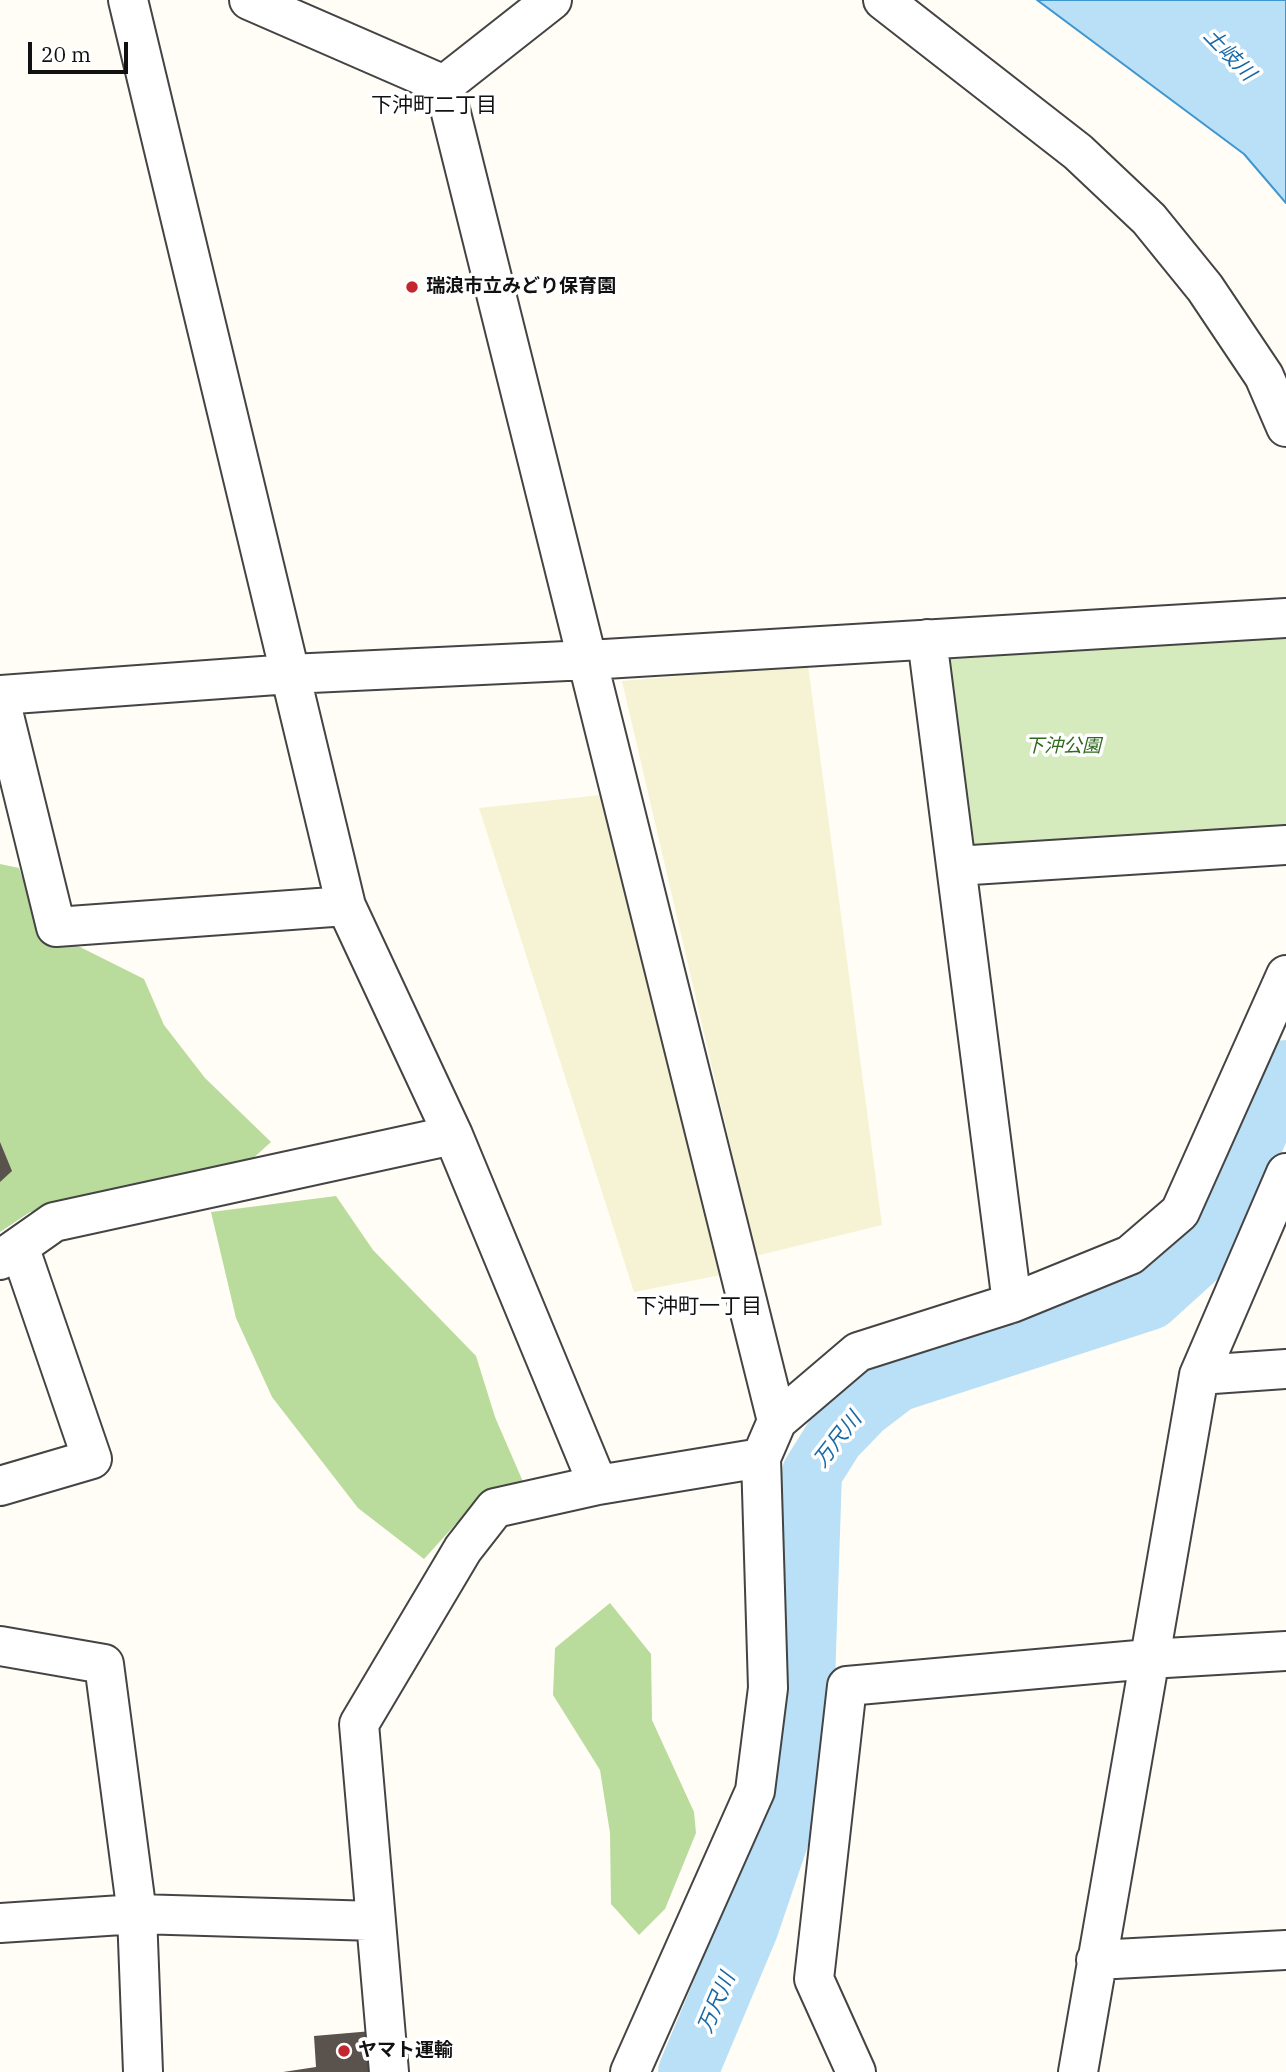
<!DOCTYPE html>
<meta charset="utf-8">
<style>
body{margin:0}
#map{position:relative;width:1286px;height:2072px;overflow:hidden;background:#fffdf5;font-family:"IBM Plex Serif",serif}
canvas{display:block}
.scale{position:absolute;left:28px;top:42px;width:100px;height:32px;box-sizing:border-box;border:4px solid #111;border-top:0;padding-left:9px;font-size:21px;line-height:24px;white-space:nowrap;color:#111;-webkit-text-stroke:5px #fff;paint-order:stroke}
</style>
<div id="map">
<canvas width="1286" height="2072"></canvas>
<div class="scale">20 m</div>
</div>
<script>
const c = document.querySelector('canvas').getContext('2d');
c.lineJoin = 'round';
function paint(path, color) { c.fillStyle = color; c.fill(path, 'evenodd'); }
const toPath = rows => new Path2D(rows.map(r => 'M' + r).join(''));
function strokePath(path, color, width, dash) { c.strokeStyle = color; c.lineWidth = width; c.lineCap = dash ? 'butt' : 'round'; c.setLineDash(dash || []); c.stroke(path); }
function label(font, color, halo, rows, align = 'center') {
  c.font = font + ' "IBM Plex Serif","Noto Sans JP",serif'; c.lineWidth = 7; c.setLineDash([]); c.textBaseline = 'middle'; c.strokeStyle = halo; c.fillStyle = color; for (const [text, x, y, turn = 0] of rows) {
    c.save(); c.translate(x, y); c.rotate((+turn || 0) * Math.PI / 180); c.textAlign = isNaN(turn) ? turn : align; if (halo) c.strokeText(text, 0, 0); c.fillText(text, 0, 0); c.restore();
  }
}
const farmland = toPath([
 [808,665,882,1225,756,1256,622,681],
 [601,795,721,1275,634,1292,479,808]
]);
const green = toPath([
 [1286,633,1286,831,969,854,939,656]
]);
const forest = toPath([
 [0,864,19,868,44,940,80,947,144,979,164,1025,205,1078,271,1142,240,1170,81,1207,30,1212,0,1232],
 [336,1196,373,1250,476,1356,495,1417,524,1484,482,1495,424,1559,358,1508,272,1397,236,1318,211,1212],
 [610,1603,651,1654,652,1720,694,1812,696,1833,665,1909,639,1935,611,1904,610,1833,600,1770,553,1695,555,1648]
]);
const water = toPath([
 [1037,0,1286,0,1286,203,1244,154,1037,0]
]);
const river = toPath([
 [688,2072,748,1929,802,1770,812,1473,834,1438,863,1408,897,1382,1150,1300,1204,1251,1286,1070]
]);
const building = toPath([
 [0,1142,12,1171,0,1182],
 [372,2031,375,2072,283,2072,316,2067,314,2036]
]);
const street = toPath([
 [128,0,346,906,453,1135,598,1485],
 [249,0,444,85],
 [883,0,1078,152,1149,219,1205,288,1264,376,1286,427],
 [444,85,777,1421],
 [444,85,552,0],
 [0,695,290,674,588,660,1286,618],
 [0,699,56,927,346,906],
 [956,866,1286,845],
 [0,1260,54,1222,453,1135],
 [1012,1303,1130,1255,1180,1212,1286,975],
 [1199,1375,1286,1369],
 [0,1486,92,1459,20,1249],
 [0,1646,104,1664,137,1914,143,2072],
 [0,1923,137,1914,376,1921],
 [1096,1960,1286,1950],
 [389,2072,359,1724,463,1549,495,1508,598,1485,761,1458],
 [630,2072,755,1791,768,1688,761,1458,777,1421,858,1352,1012,1303,927,639],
 [856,2072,814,1979,847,1686,1149,1659,1286,1651],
 [1078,2072,1199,1375,1286,1173]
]);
const markers = [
 [412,287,7,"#c4262e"],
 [344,2051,7,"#c4262e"]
];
const poiNames = [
 ["瑞浪市立みどり保育園",426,287],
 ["ヤマト運輸",358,2051]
];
const parkNames = [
 ["下沖公園",1063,747]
];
const waterNames = [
 ["土岐川",1229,55,46],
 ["万尺川",838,1440,-52],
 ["万尺川",717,2003,-67]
];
const neighbourhoodNames = [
 ["下沖町二丁目",434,106],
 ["下沖町一丁目",699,1307]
];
paint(farmland, '#f6f3d4');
paint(green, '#d5ebbd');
paint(forest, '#b9dc9c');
paint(water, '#b9e0f7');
strokePath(water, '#3f96cf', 2);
strokePath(river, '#b9e0f7', 60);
paint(building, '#5a524d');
strokePath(street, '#444', 42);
strokePath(street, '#fff', 38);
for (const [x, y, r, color] of markers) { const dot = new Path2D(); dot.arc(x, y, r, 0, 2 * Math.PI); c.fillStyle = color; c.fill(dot); strokePath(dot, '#fff', 2.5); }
label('bold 19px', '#111', '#fff', poiNames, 'left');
label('italic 19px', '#2f6b1f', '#fff', parkNames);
label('italic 21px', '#1768a6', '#fff', waterNames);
label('21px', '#111', '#fff', neighbourhoodNames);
</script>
